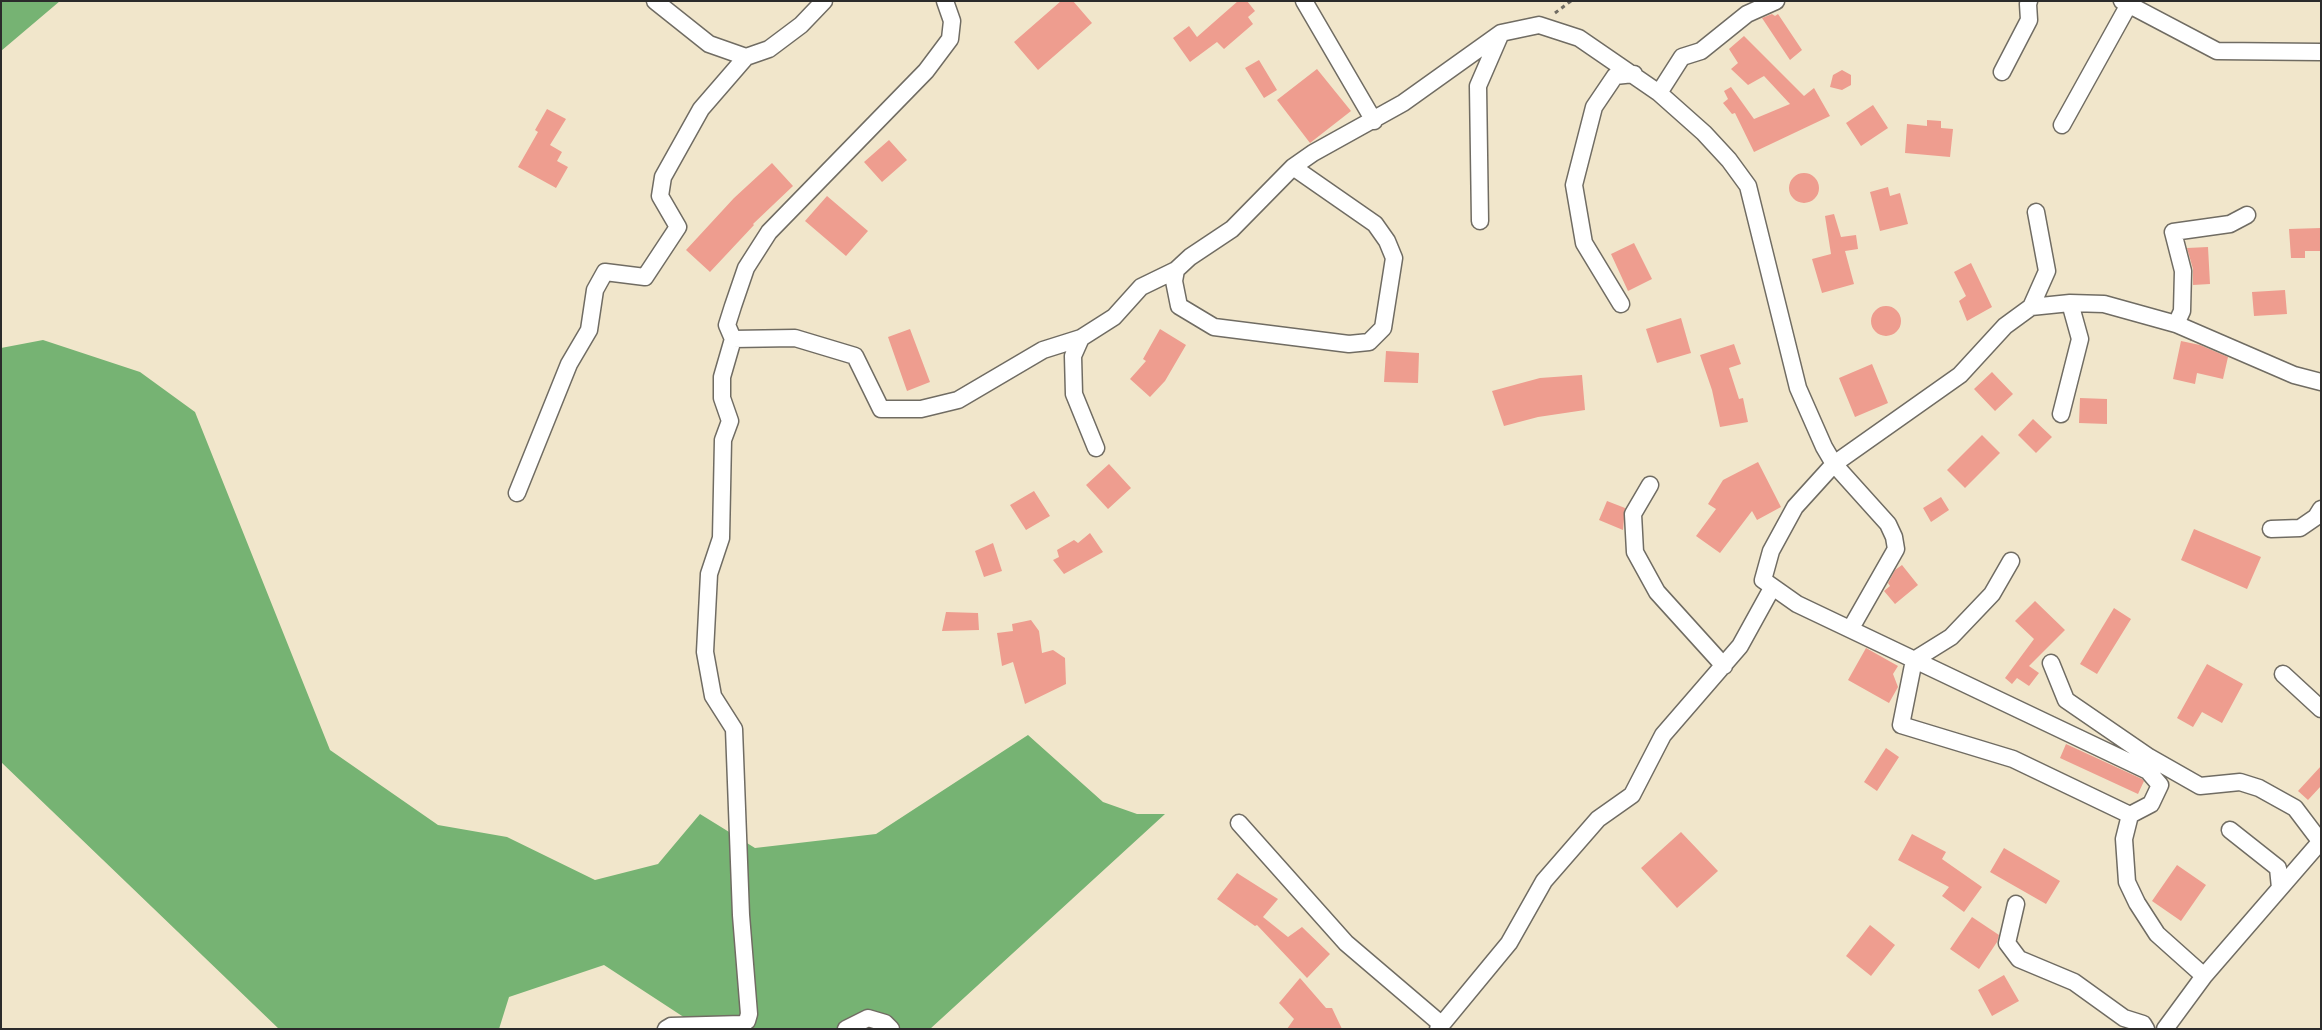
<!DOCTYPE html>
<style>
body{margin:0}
#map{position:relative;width:2322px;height:1030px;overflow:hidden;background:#f1e6cb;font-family:Sriracha,sans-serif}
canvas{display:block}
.frame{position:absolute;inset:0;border:2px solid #2b2b2b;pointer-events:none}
</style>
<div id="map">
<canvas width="2322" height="1030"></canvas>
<div class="frame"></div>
</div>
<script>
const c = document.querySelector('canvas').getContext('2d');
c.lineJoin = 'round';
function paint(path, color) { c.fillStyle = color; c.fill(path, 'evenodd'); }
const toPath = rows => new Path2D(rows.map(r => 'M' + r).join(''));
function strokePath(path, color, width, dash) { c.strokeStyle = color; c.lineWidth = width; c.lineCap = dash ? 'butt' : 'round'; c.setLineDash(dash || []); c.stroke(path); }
const forest = toPath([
 [1,1,60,1,1,51],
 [43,340,140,372,195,412,330,750,438,825,507,837,595,880,658,864,700,814,755,848,876,834,1028,735,1103,802,1137,814,1165,814,930,1029,702,1029,604,965,509,997,499,1029,279,1029,1,762,1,348]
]);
const building = toPath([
 [1061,1,1073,1,1092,23,1038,70,1014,42],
 [1238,1,1247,1,1255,11,1248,17,1253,24,1224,49,1217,42,1190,62,1173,38,1189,26,1197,37],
 [1772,14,1775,16,1778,14,1802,50,1790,60,1762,18],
 [1744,36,1804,96,1814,88,1830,116,1754,152,1735,113,1732,114,1723,103,1728,99,1724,91,1731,87,1754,119,1790,104,1764,76,1748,85,1731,69,1738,63,1729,49],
 [1259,60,1277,90,1264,98,1245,68],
 [1317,69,1351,111,1310,143,1277,100],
 [1842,70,1851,75,1851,85,1842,90,1830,87,1833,75],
 [1873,105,1888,128,1861,146,1846,123],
 [547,109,566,119,550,145,562,152,557,161,568,167,556,188,518,167,538,132,535,130],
 [1927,120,1941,121,1941,128,1953,129,1950,157,1905,153,1907,124,1927,126],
 [889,140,907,160,882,182,864,162],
 [772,163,793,186,753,224,754,225,710,272,686,250,734,198],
 '1789 188a15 15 0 1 1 30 0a15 15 0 1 1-30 0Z',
 [1888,187,1890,196,1900,193,1908,224,1880,231,1870,192],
 [827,196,868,231,846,256,805,221],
 [1834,214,1841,237,1856,235,1858,249,1845,251,1854,284,1822,293,1812,259,1831,254,1825,216],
 [2321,228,2321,251,2305,251,2305,258,2291,258,2289,229],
 [1634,243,1652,279,1628,291,1611,254],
 [2208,247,2210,284,2193,285,2193,269,2187,248],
 [1971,263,1992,307,1967,321,1959,301,1966,296,1954,272],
 [2285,290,2287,314,2254,316,2252,292],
 '1871 321a15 15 0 1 1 30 0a15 15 0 1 1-30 0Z',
 [1681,318,1691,353,1657,363,1646,329],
 [910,329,930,382,907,391,888,337],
 [1160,329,1186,345,1165,381,1150,397,1130,379,1146,361,1143,359],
 [2181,341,2200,345,2228,357,2223,379,2197,373,2195,384,2173,379],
 [1734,344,1741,364,1729,368,1739,399,1743,398,1748,422,1720,427,1712,390,1700,355],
 [1386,351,1419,353,1418,383,1384,382],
 [1872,364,1888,403,1855,417,1839,378],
 [1992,372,2013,394,1995,411,1974,389],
 [1582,375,1585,410,1538,417,1504,426,1492,391,1540,378],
 [2080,398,2107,399,2107,424,2079,423],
 [2033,419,2052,437,2036,453,2018,435],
 [1982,435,2000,453,1965,488,1947,470],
 [1758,462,1781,507,1757,520,1752,511,1720,553,1696,536,1716,509,1708,504,1723,480],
 [1109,464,1131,488,1108,509,1086,485],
 [1034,491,1050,516,1026,530,1010,505],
 [1941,497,1949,510,1931,522,1923,508],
 [1607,501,1625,508,1623,530,1599,520],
 [2194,529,2261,557,2247,589,2181,560],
 [1090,533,1103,552,1064,574,1053,560,1059,557,1057,550,1074,540,1078,543],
 [993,543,1002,571,984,577,975,551],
 [1902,565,1918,585,1895,604,1884,591,1890,586,1888,583,1895,570],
 [2035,601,2065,630,2029,666,2039,673,2029,686,2017,678,2012,684,2005,678,2034,639,2015,621],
 [2114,608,2131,619,2097,674,2080,664],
 [946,612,978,613,979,630,942,631],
 [1031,620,1039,631,1042,653,1053,650,1065,658,1066,684,1025,704,1013,662,1002,666,997,633,1013,631,1012,624],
 [1866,648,1898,666,1893,674,1898,687,1889,703,1848,680],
 [2207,664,2243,684,2222,723,2202,712,2193,727,2177,718],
 [2066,744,2142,779,2144,781,2138,794,2060,758],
 [1886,748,1899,757,1877,791,1864,782],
 [2321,766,2321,786,2308,800,2298,791],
 [1681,832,1718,871,1677,908,1641,868],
 [1912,834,1946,852,1942,859,1982,887,1964,912,1942,896,1949,887,1898,860],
 [2004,848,2060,881,2046,904,1990,872],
 [2177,865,2206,885,2181,921,2152,901],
 [1237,873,1278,899,1263,917,1288,937,1302,927,1330,954,1307,978,1257,925,1255,926,1217,899],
 [1972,917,1999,935,1997,942,1979,969,1950,949],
 [1870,925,1895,945,1871,976,1846,956],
 [2004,975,2019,1001,1992,1016,1978,990],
 [1300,978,1326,1008,1332,1008,1342,1029,1287,1029,1294,1019,1279,1003]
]);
const path = toPath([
 [1555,13,1571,1]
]);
const street = toPath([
 [655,1,709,44,746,57],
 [1304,1,1374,121],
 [2122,1,2217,51,2321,52],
 [2002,72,2029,20,2028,4,2029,1],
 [1659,93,1682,57,1701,51,1747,14,1776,1],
 [2062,125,2128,6],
 [1293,167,1375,224,1387,241,1394,258,1383,328,1369,342,1349,344,1214,327,1179,306,1174,281,1176,270,1190,257,1232,229,1293,167,1313,153,1403,103,1501,33,1539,25,1579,38,1659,93,1704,133,1729,160,1748,186,1798,388,1824,447,1834,464,1888,524,1894,537,1896,549,1851,628],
 [1480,221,1478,86,1501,33],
 [1621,304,1584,243,1574,185,1594,107,1615,76,1634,74],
 [2031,307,2047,271,2036,212],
 [2176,324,2182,311,2183,271,2173,232,2230,224,2247,215],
 [1081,338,1073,356,1074,394,1096,448],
 [733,339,727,325,733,306,746,268,769,232,926,71,950,39,952,21,945,1],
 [2061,414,2080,339,2070,303],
 [1650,485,1633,514,1635,552,1657,592,1724,666],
 [517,493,569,364,589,330,595,290,605,272,645,277,678,227,660,196,663,177,701,109,746,57,769,49,801,25,824,1],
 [2271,529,2300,528,2316,517,2321,509],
 [2011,561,1992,594,1951,637,1914,660,1901,725,2013,759,2130,815],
 [2051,663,2066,700,2149,757,2200,786,2240,782,2259,788,2295,808,2320,841],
 [2283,674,2321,709],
 [1239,823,1346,943,1441,1024],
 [2230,830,2278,868,2280,888],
 [2016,904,2007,943,2019,959,2074,982,2124,1018,2143,1024,2146,1029],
 [2204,976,2157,934,2137,903,2127,882,2124,839,2130,815,2151,804,2160,785,2148,771,1797,604,1763,580,1771,551,1795,507,1834,464,1960,375,2005,326,2031,307,2070,303,2104,304,2176,324,2294,375,2321,382],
 [666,1029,671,1026,742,1024,747,1021,749,1014,741,915,734,729,713,696,705,652,709,574,721,538,723,440,730,421,722,398,722,377,733,339,795,338,855,356,881,409,921,409,958,400,1043,350,1081,338,1114,317,1141,287,1176,270],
 [846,1029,868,1018,885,1023,891,1029],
 [1438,1029,1509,943,1544,881,1598,819,1632,795,1663,735,1740,646,1772,588],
 [2165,1029,2204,976,2321,841]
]);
paint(forest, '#76b373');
paint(building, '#ee9d8f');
strokePath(street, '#706c63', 19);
strokePath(path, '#706c63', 3, [4, 4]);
strokePath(street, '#fff', 16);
</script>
